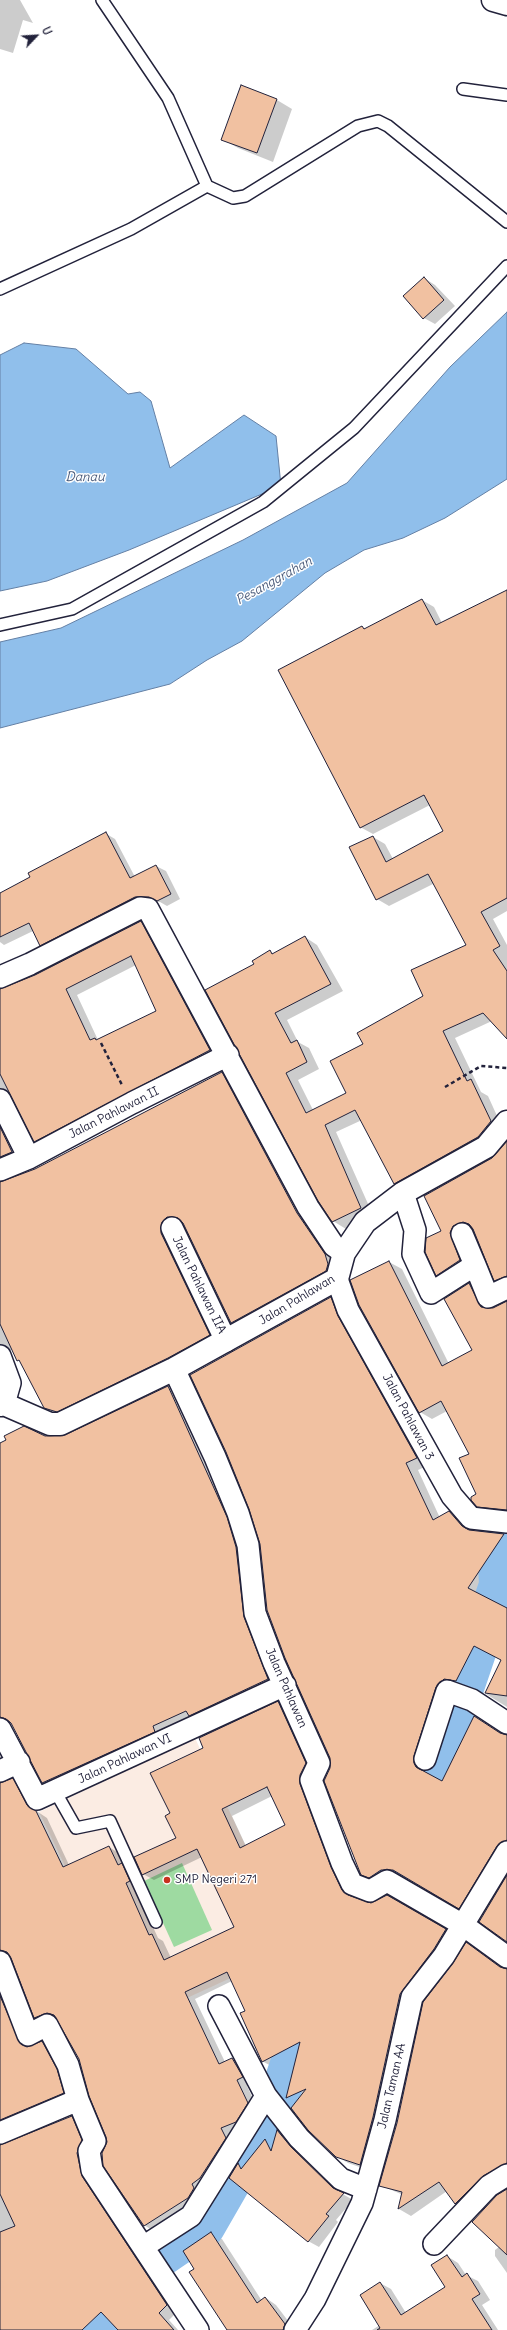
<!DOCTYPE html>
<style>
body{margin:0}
#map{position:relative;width:507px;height:2330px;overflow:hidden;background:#fff;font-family:Delius,sans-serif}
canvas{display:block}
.north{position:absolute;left:16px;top:16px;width:40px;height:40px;-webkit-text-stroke:3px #fff;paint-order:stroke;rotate:65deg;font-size:11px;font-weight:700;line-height:16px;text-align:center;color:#22223b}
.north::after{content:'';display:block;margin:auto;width:14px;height:18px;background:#22223b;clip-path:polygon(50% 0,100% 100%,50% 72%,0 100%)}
</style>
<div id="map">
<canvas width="507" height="2330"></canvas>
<div class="north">U</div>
</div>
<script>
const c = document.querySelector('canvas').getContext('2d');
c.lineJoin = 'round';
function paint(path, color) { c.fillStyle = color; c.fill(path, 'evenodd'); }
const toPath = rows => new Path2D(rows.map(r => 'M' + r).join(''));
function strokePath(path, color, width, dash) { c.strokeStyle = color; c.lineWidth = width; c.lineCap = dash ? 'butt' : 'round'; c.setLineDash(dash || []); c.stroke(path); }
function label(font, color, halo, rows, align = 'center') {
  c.font = font + ' Delius,sans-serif'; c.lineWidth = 3; c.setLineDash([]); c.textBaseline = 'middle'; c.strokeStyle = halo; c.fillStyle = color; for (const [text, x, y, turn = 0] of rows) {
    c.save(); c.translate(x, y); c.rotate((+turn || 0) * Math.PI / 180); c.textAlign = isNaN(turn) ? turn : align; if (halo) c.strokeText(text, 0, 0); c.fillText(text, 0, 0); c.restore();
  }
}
const built = toPath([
 [195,1738,294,1949,139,2020,39,1812]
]);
const green = toPath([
 [182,1863,212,1930,174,1947,144,1881]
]);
const water = toPath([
 [507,312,507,479,445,518,403,538,364,550,325,573,242,641,207,660,170,684,0,728,0,642,61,628,243,540,347,483,450,367,507,312],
 [24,343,76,349,128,394,140,392,151,401,170,468,244,415,276,436,281,486,129,550,47,581,0,591,0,355,24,343]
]);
const shadow = toPath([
 [0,0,20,0,33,23,23,20,13,53,0,49],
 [277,100,292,109,273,162,238,148,222,139],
 [424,278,435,285,455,306,435,324,424,318],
 [507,591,507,911,493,919,507,945,507,1038,492,1021,455,1038,481,1092,488,1096,503,1129,407,1190,395,1183,362,1120,336,1132,373,1215,346,1229,333,1221,319,1200,255,965,270,951,274,954,305,937,317,945,343,991,287,1020,298,1042,309,1048,319,1069,298,1080,313,1110,347,1093,364,1045,424,997,467,945,435,883,389,906,377,899,373,837,385,844,393,859,445,832,430,805,373,834,360,827,362,627,366,629,422,600,434,607,442,623],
 [105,833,115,839,135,877,156,866,166,871,180,899,167,906,160,902,144,902,50,950,41,945,33,931,4,945,0,942,0,902,31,877],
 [141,922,152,929,221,1057,46,1147,35,1141,12,1094,6,1095,0,1109,0,989,5,989,35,976],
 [136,965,157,1012,98,1040,77,995],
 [222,1073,233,1079,336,1261,339,1270,243,1329,232,1323,184,1223,179,1223,220,1341,69,1417,56,1413,44,1407,13,1349,0,1355,0,1183,34,1170],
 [0,1112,23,1158,0,1172],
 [507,1143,507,1287,495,1280,474,1229,465,1233,472,1267,449,1282,437,1275,442,1232,493,1159],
 [389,1262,402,1269,449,1364,474,1350,469,1284,482,1291,490,1309,507,1301,507,1516,490,1513,478,1506,470,1454,447,1411,432,1419,420,1412],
 [331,1298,343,1305,429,1465,418,1470,440,1518,449,1512,462,1520,472,1531,507,1534,507,1561,506,1556,480,1595,507,1615,507,1707,486,1694,502,1660,487,1652,468,1688,458,1686,426,1763,426,1771,443,1782,475,1717,507,1736,507,1856,471,1915,406,1877,374,1881,362,1874,331,1768],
 [168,1387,179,1393,237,1524,279,1686,54,1789,43,1783,11,1723,6,1724,0,1731,0,1444,45,1437,65,1436],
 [278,1702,289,1709,316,1770,342,1874,352,1897,371,1904,387,1896,457,1936,411,2000,371,2171,348,2163,336,2156,296,2103,288,2098,298,2055,273,2067,262,2061,247,2011,232,1981,195,1999,225,2062,232,2059,243,2065,253,2084,247,2086,258,2109,205,2195,155,2232,144,2225,108,2142,80,2059,59,2019,46,2024,35,2017,12,1956,1,1961,0,1969,0,1739,12,1764,1,1771,0,1783,12,1779,23,1786,38,1812,47,1818,69,1865,109,1847,120,1854,158,1938,163,1941,171,1958,236,1927,202,1857,154,1880,143,1874,177,1838,171,1814,205,1748],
 [272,1796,286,1825,246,1846,232,1816],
 [467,1944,503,1968,507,1969,507,2175,468,2211,456,2203,447,2191,411,2216,399,2209,403,2195,380,2185,454,1964],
 [0,1975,28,2047,42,2042,53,2049,74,2099,0,2136],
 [71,2117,82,2123,88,2160,177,2312,169,2320,178,2330,119,2330,110,2320,99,2330,0,2330,0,2145,4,2145],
 [278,2131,288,2137,301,2154,341,2193,353,2200,336,2220,338,2222,319,2247,308,2241,230,2178,238,2165,243,2168,266,2140,274,2145],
 [507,2189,507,2273,495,2256,495,2250,499,2247],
 [212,2233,222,2239,262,2301,266,2298,276,2305,295,2330,227,2330,196,2269],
 [447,2256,458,2263,466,2275,478,2281,490,2300,482,2305,498,2330,372,2330,380,2325,380,2283,391,2289,406,2313,446,2287]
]);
const river = toPath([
 [359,1918,404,1846,442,1766,452,1723,499,1585,495,1502,507,1488],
 [278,2100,309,2007,316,1992],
 [164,2255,205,2227,262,2128],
 [99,2330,109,2293,137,2274]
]);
const building = toPath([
 [241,85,277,99,257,153,221,140,241,85],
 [424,277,444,300,423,319,403,296,424,277],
 [507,590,507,898,481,912,500,946,493,950,507,971,507,1039,483,1013,443,1031,467,1081,471,1079,491,1121,478,1137,394,1184,355,1110,325,1125,361,1208,332,1222,318,1201,205,990,254,964,252,961,270,950,272,954,305,936,331,984,275,1013,291,1043,297,1040,307,1062,286,1073,306,1113,346,1093,330,1061,363,1044,357,1033,423,996,411,970,466,945,428,874,376,900,349,847,373,836,386,862,443,831,424,795,360,828,278,670,362,626,364,629,422,599,436,625,507,590],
 [106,832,130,878,156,865,171,894,157,901,149,897,135,897,40,946,29,923,0,937,0,893,30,877,28,873,106,832],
 [141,921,210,1050,34,1142,0,1074,0,989,35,975,141,921],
 [131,956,156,1011,96,1040,95,1038,90,1040,66,989,131,956],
 [222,1072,297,1213,325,1254,328,1264,326,1271,231,1323,183,1223,178,1218,167,1217,162,1222,161,1233,210,1335,168,1358,57,1412,44,1408,19,1360,17,1361,0,1324,0,1182,35,1169,222,1072],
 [0,1127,12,1152,0,1157,0,1127],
 [507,1141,507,1276,494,1281,473,1229,469,1224,463,1222,453,1226,450,1233,460,1260,436,1276,425,1252,426,1238,441,1231,424,1196,492,1158,507,1141],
 [389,1261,442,1366,472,1350,444,1299,469,1283,481,1307,493,1308,507,1301,507,1510,477,1507,471,1500,471,1497,476,1494,459,1458,469,1454,441,1401,419,1413,359,1305,350,1280,389,1261],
 [331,1297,338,1316,417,1458,406,1463,433,1520,449,1511,462,1526,469,1530,504,1534,468,1588,507,1608,507,1696,485,1693,501,1660,474,1646,456,1681,444,1679,436,1687,414,1756,414,1763,416,1767,442,1781,474,1716,500,1733,507,1735,507,1840,497,1846,459,1909,393,1870,381,1870,369,1878,361,1875,324,1781,330,1768,330,1758,285,1658,267,1610,260,1544,249,1509,226,1452,190,1375,331,1297],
 [168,1386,227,1517,236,1547,244,1617,268,1679,189,1716,186,1711,153,1726,155,1732,42,1783,11,1723,6,1719,0,1717,0,1443,6,1440,4,1436,24,1426,45,1436,65,1435,168,1386],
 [278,1701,306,1763,300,1775,300,1784,331,1867,342,1890,348,1895,371,1903,387,1895,446,1929,434,1949,400,1994,373,2117,360,2165,336,2157,308,2130,291,2108,306,2089,286,2098,300,2042,262,2062,240,2013,245,2011,227,1972,185,1992,219,2064,232,2058,243,2077,237,2080,248,2103,236,2122,221,2128,226,2138,200,2178,192,2184,194,2188,188,2198,144,2226,103,2166,102,2153,107,2142,106,2137,89,2096,79,2059,54,2015,47,2013,34,2018,11,1958,7,1952,0,1950,0,1783,13,1778,27,1805,36,1811,63,1867,109,1846,118,1865,122,1863,130,1881,126,1883,149,1935,152,1934,164,1960,234,1927,197,1849,142,1875,134,1857,176,1838,165,1816,170,1813,150,1773,203,1748,199,1738,278,1701],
 [267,1787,285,1825,240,1848,222,1809,267,1787],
 [507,1875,507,1942,479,1922,507,1875],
 [466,1942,500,1967,507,1969,507,2163,483,2176,455,2204,439,2182,398,2209,402,2192,379,2186,397,2123,423,2002,453,1963,466,1942],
 [0,1996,21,2044,27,2047,42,2041,57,2069,64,2093,0,2120,0,1996],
 [72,2116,82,2140,77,2153,82,2176,167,2305,159,2313,174,2330,118,2330,101,2312,82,2330,0,2330,0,2232,15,2226,0,2194,0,2145,72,2116],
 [277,2130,291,2147,333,2188,344,2193,326,2214,329,2216,308,2242,229,2178,238,2163,241,2169,265,2139,271,2151,277,2130],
 [507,2189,507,2255,472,2222,497,2195,507,2189],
 [211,2232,257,2303,265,2297,285,2324,283,2330,227,2330,189,2272,194,2269,183,2251,211,2232],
 [447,2255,462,2277,467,2273,480,2294,472,2299,492,2330,377,2330,380,2328,360,2295,380,2282,401,2315,445,2287,431,2265,447,2255]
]);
const path = toPath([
 [101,1043,122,1085],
 [445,1087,481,1066,507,1068]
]);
const lane = toPath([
 [102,0,168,98,207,186],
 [463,89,507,95],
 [0,289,131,229,207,186,233,198,245,196,358,126,378,121,388,126,507,222],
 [0,625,72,609,263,502,354,428,507,266],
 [55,1791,76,1828,110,1821,156,1922]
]);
const street = toPath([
 [0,977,30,964,140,908,148,909,308,1207,334,1246,344,1253],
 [0,1100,29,1158],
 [0,1170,29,1158,132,1103,228,1055],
 [403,1193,415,1230,413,1254,431,1293,475,1265,488,1297,507,1288],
 [172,1228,226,1341],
 [462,1234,475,1265],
 [337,1279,348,1310,452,1496,471,1518,507,1522],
 [0,1356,10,1383,4,1404],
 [174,1369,215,1457,238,1513,248,1545,255,1613,274,1663,319,1763,311,1780,342,1863,352,1884,370,1891,387,1881,463,1925,507,1957],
 [0,1729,37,1799,285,1685],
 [425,1759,447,1691,472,1700,507,1723],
 [0,1771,19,1762],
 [0,1962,28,2035,47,2025,68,2065,78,2100,95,2141,89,2151,92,2170,198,2330],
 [219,2006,266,2096,299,2138,341,2179,366,2189],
 [0,2133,78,2100],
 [434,2244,489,2186,507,2175],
 [143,2247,191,2216,266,2096],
 [295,2330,315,2299,362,2203,385,2120,412,1997,444,1956,507,1852]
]);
const secondary = toPath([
 [493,0,507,4],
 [0,1405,4,1404,50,1424,60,1424,174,1369,337,1279,344,1253,365,1222,403,1193,486,1147,507,1122]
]);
const markers = [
 [167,1880,4,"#c8321e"]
];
const streetNames = [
 ["Jalan Pahlawan II",114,1113,-27],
 ["Jalan Pahlawan IIA",199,1285,64],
 ["Jalan Pahlawan",297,1300,-31],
 ["Jalan Pahlawan 3",408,1417,62],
 ["Jalan Pahlawan",286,1688,66],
 ["Jalan Pahlawan VI",125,1759,-25],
 ["Jalan Taman AA",392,2086,-77]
];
const poiNames = [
 ["SMP Negeri 271",175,1880]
];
const waterNames = [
 ["Danau",85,477],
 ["Pesanggrahan",274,581,-29]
];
paint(built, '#fbece3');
paint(green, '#9edaa1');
paint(water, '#90bfeb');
strokePath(water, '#6480a5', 1);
paint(shadow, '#0003');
strokePath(river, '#90bfeb', 40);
paint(building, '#f1c1a1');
strokePath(building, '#22223b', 1);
strokePath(lane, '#22223b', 14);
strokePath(street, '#22223b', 24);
strokePath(secondary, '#22223b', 25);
strokePath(path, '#22223b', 2.5, [4, 3]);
strokePath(lane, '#fff', 11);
strokePath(street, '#fff', 21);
strokePath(secondary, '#fff', 22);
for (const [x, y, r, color] of markers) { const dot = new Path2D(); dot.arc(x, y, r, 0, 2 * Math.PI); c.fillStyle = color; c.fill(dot); strokePath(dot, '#fff', 1.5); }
label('12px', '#22223b', '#fff', streetNames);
label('12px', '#22223b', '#fff', poiNames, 'left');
label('italic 13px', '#485979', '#fff', waterNames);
</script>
